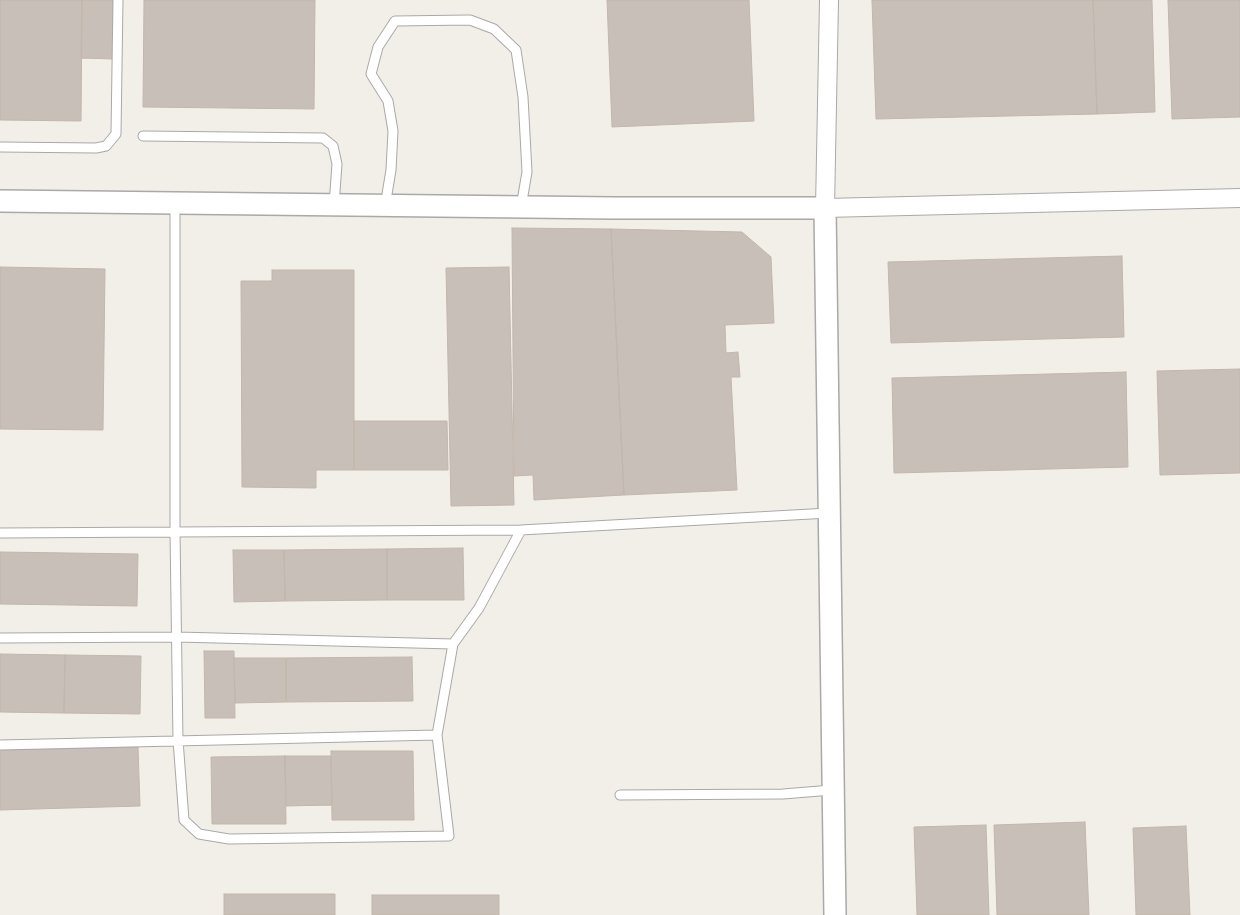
<!DOCTYPE html>
<style>
body{margin:0}
canvas{display:block;background:#f2efe9}
</style>
<canvas width="1240" height="915"></canvas>
<script>
const c = document.querySelector('canvas').getContext('2d');
c.lineJoin = 'round';
function paint(path, color) { c.fillStyle = color; c.fill(path, 'evenodd'); }
const toPath = rows => new Path2D(rows.map(r => 'M' + r).join(''));
function strokePath(path, color, width, dash) { c.strokeStyle = color; c.lineWidth = width; c.lineCap = dash ? 'butt' : 'round'; c.setLineDash(dash || []); c.stroke(path); }
const building = toPath([
 [0,0,82,0,81,121,0,120,0,0],
 [82,0,114,0,113,59,81,58,82,0],
 [144,0,315,0,314,109,143,107,144,0],
 [607,0,749,0,754,121,612,127,607,0],
 [872,0,1093,0,1097,114,876,119,872,0],
 [1093,0,1152,0,1155,112,1097,114,1093,0],
 [1168,0,1240,0,1240,117,1172,119,1168,0],
 [512,228,611,229,624,495,534,500,533,475,514,476,512,228],
 [611,229,742,232,771,257,774,323,725,325,726,353,738,352,740,377,731,377,737,490,624,495,611,229],
 [1122,256,1124,337,891,343,888,262,1122,256],
 [0,267,105,269,103,430,0,429,0,267],
 [509,267,514,505,451,506,446,268,509,267],
 [272,270,354,270,354,470,316,470,316,488,242,487,241,281,272,281,272,270],
 [1240,369,1240,473,1160,475,1157,371,1240,369],
 [1126,372,1128,467,894,473,892,378,1126,372],
 [354,421,447,421,448,470,354,470,354,421],
 [463,548,464,600,387,600,387,549,463,548],
 [387,549,387,600,285,601,284,550,387,549],
 [233,550,284,550,285,601,234,602,233,550],
 [0,552,138,554,137,606,0,604,0,552],
 [204,651,234,651,235,718,205,718,204,651],
 [0,654,65,655,64,713,0,712,0,654],
 [65,655,141,656,140,714,64,713,65,655],
 [412,657,413,701,286,702,286,658,412,657],
 [234,658,286,658,286,702,235,703,234,658],
 [138,747,140,806,0,810,0,750,138,747],
 [331,751,413,751,414,820,332,820,331,751],
 [285,756,286,824,212,824,211,757,285,756],
 [285,756,331,756,332,805,286,806,285,756],
 [1085,822,1089,915,997,915,994,825,1085,822],
 [986,825,989,915,917,915,914,827,986,825],
 [1186,826,1190,915,1136,915,1133,828,1186,826],
 [224,894,335,894,335,915,224,915,224,894],
 [372,895,499,895,499,915,372,915,372,895]
]);
const service = toPath([
 [143,136,323,138,333,146,337,164,334,205],
 [0,147,96,148,106,146,116,134,118,0],
 [175,204,175,532,178,740,184,820,199,834,229,839,449,836,437,735,453,644,479,608,521,530],
 [385,206,391,170,393,131,388,101,371,74,378,47,395,21,470,20,494,29,516,50,523,97,527,172,521,207],
 [0,533,521,530,829,513],
 [0,638,177,637,453,644],
 [0,745,437,735],
 [620,795,783,794,832,790]
]);
const minor = toPath([
 [829,0,825,208,1240,198]
]);
const tertiary = toPath([
 [0,201,614,208,825,208,835,915]
]);
paint(building, '#c7bfb8');
strokePath(building, '#c4b6ab', 1);
strokePath(service, '#a9a9a9', 11);
strokePath(minor, '#a9a9a9', 20);
strokePath(tertiary, '#a9a9a9', 24);
strokePath(service, '#fff', 9);
strokePath(minor, '#fff', 18);
strokePath(tertiary, '#fff', 21);
</script>
